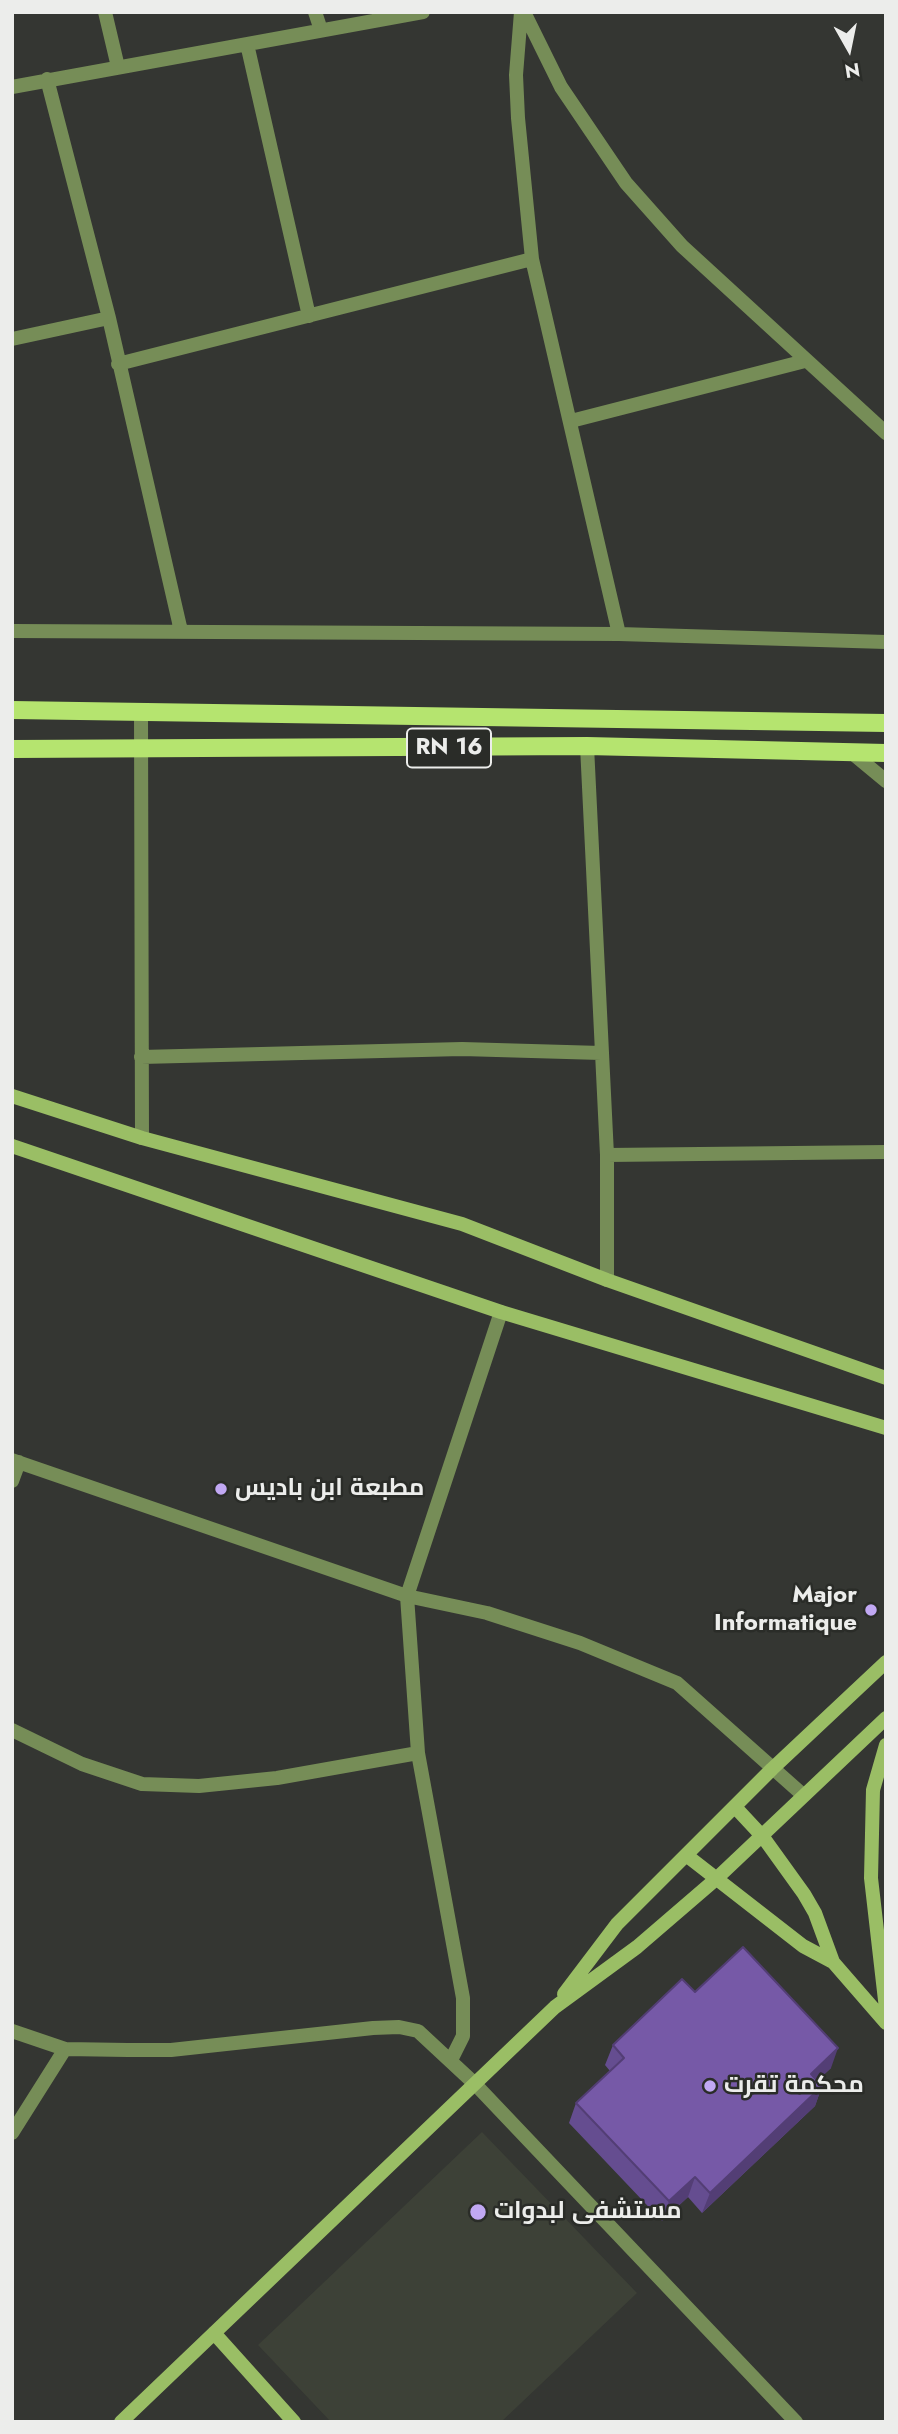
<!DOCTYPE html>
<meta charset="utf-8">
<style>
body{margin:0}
#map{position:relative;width:898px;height:2434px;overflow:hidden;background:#343632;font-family:Jost,sans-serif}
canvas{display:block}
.frame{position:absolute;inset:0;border:14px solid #ecedeb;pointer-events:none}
.north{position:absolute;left:814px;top:14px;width:70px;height:70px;-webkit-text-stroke:5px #2a2c28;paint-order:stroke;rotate:171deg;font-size:19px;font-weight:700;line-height:28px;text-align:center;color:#ecedeb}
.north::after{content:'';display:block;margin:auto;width:24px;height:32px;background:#ecedeb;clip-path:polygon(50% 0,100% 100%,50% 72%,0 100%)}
</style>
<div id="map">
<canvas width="898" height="2434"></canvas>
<div class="frame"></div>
<div class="north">N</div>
</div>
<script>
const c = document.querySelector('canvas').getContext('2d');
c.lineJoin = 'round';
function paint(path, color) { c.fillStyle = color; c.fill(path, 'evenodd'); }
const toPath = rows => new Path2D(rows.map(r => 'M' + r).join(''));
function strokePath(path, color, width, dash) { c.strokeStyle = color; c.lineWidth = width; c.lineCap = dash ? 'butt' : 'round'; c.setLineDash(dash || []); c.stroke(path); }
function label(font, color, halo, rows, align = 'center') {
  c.font = font + ' Jost,Cairo,sans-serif'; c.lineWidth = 5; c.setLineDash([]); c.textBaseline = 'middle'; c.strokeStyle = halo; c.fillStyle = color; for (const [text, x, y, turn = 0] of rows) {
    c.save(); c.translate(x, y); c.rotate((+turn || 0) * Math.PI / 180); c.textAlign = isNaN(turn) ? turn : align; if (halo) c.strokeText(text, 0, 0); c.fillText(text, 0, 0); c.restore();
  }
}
const built = toPath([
 [482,2132,637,2293,501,2422,331,2422,258,2345]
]);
const street = toPath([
 [105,12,118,67],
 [315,12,321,30],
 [521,12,516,75,518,118,532,259,619,634],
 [524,12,561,87,626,183,682,246,886,433],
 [247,44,309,316],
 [47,79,109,318,181,631],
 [12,87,423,12],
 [12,339,109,318],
 [118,364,532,259],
 [571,421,805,361],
 [12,631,619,634,886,642],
 [141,712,142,1138],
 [587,746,607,1155,607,1280],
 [851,752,886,781],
 [141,1057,462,1049,601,1053],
 [607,1155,886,1152],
 [501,1312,407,1596,487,1613,580,1643,677,1683,803,1795],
 [12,1460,407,1596,418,1753,463,1998,463,2036,451,2060],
 [12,1481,19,1462],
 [12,1730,82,1764,142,1784,199,1786,277,1778,418,1753],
 [12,2031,65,2049,128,2050,171,2050,373,2028,399,2027,418,2031,475,2084,796,2422],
 [12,2133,65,2049]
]);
const secondary = toPath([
 [12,1096,142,1138,462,1224,607,1280,886,1378],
 [12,1146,501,1312,886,1428],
 [886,1745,873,1790,871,1878,886,2009],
 [736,1808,763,1837,804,1894,815,1913,833,1962],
 [686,1855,803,1946,833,1962,886,2023],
 [564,1994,617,1924,772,1769,886,1662],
 [214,2333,294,2422],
 [121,2422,555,2007,637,1947,716,1879,886,1718]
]);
const primary = toPath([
 [12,710,886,723],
 [12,749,587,746,886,753]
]);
const wall = toPath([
 [695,1992,831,2068,817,2081,822,2086,815,2106,702,2213,688,2197,662,2221,569,2123,576,2103,610,2071,605,2065,613,2045]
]);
const shadedWall = toPath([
 [838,2048,831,2068,803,2094,811,2074],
 [822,2086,815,2106,702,2213,710,2193],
 [695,2177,688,2197,662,2221,669,2201]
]);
const building = toPath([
 [743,1947,838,2048,811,2074,822,2086,710,2193,695,2177,669,2201,576,2103,624,2058,613,2045,682,1979,695,1992,743,1947]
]);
const markers = [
 [221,1489,7,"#c1a8f3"],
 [871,1610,7,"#c1a8f3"],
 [710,2086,7,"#c1a8f3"],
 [478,2212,9,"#c1a8f3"]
];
const shields = [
 [449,748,84]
];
const shieldNames = [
 ["RN 16",449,748]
];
const poiNames = [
 ["مطبعة ابن باديس",235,1489],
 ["Major",857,1596,"right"],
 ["Informatique",857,1624,"right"],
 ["محكمة تقرت",724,2086],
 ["مستشفى لبدوات",494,2212]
];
paint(built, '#3d4137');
strokePath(street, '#768d57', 14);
strokePath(secondary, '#9abe65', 14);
strokePath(primary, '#b5e46f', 18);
paint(wall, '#654d90');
paint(shadedWall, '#533e75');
paint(building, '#7659a7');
strokePath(building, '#533e75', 2);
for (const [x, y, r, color] of markers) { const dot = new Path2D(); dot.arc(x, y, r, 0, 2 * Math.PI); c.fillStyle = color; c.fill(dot); strokePath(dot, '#2a2c28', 2.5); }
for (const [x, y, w] of shields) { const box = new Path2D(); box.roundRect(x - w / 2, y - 19.5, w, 39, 5); c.fillStyle = '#2a2c28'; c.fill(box); strokePath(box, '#ecedeb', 2); }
label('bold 23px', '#ecedeb', null, shieldNames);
label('bold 24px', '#ecedeb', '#2a2c28', poiNames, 'left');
</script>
